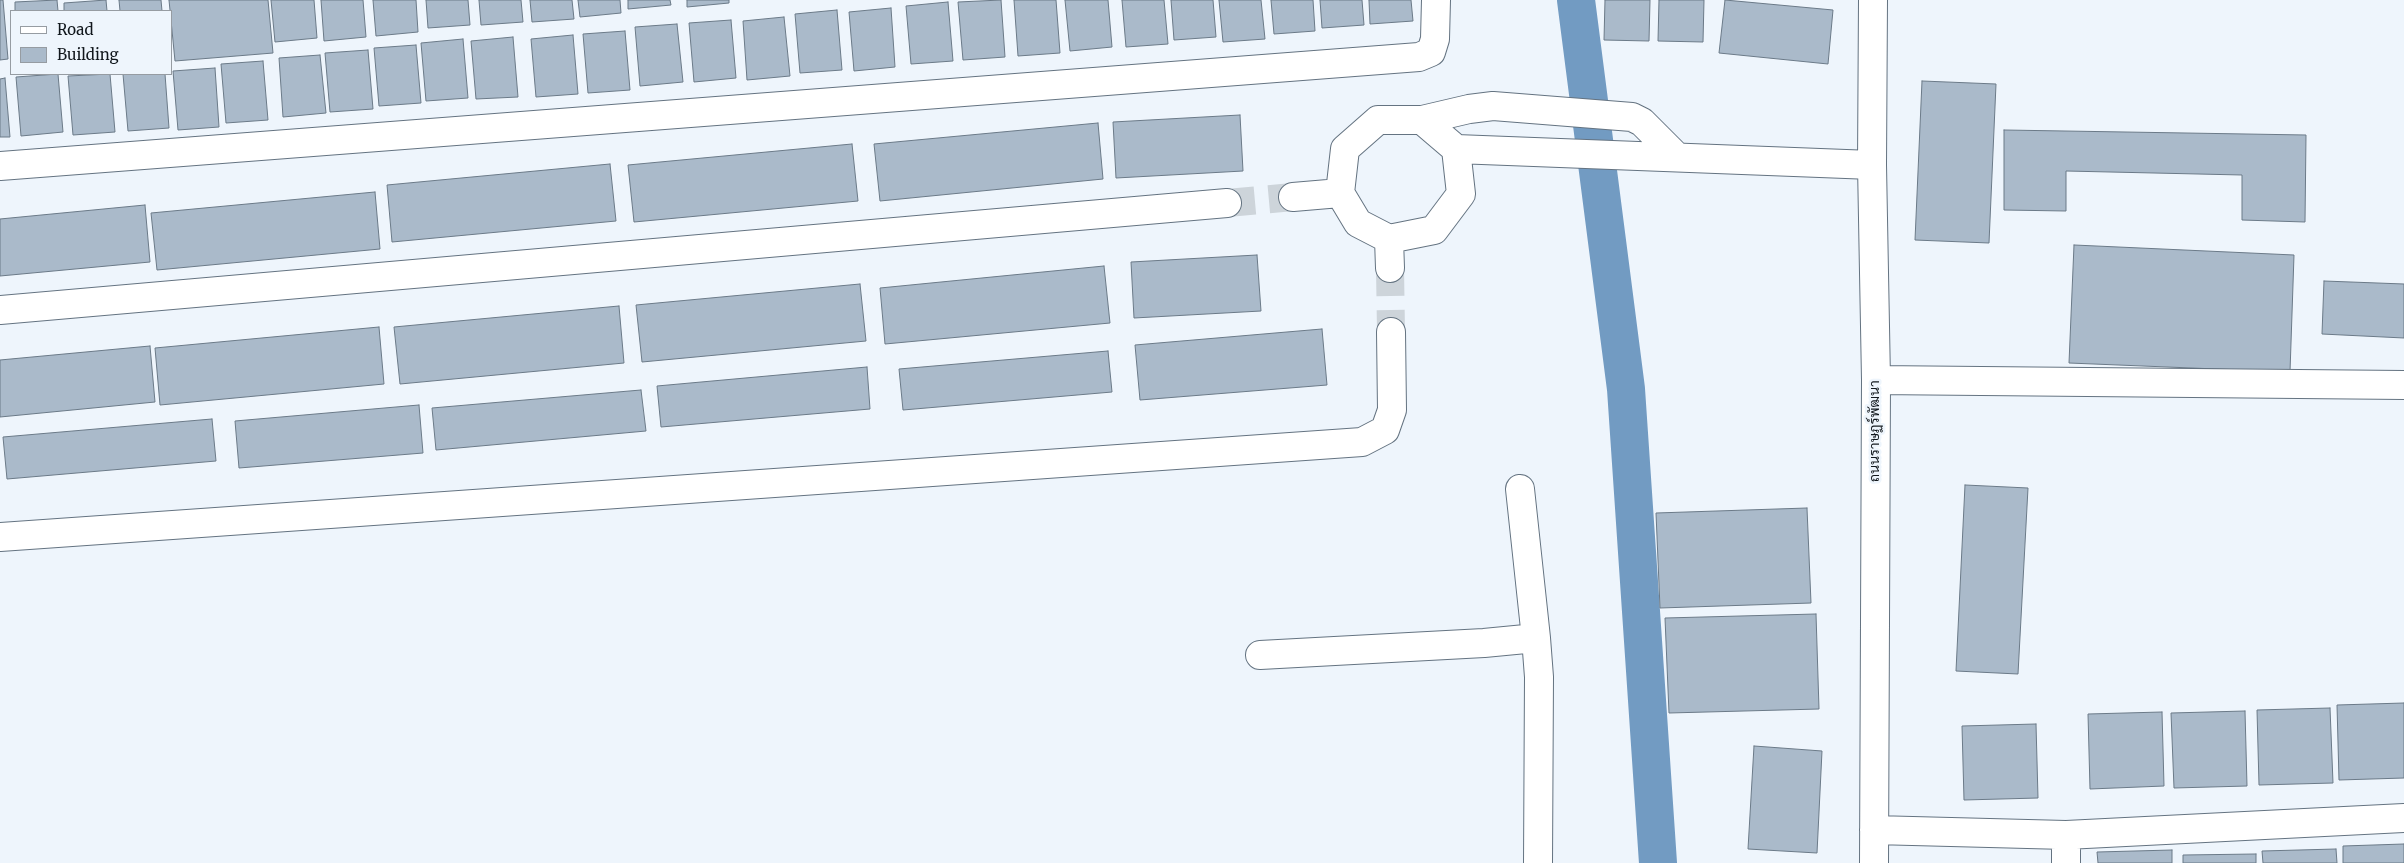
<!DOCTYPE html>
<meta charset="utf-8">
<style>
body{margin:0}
#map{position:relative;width:2404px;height:863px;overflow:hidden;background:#eef5fc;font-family:Merriweather,serif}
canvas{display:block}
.legend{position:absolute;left:10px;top:10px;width:162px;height:65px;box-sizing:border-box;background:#eef5fc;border:1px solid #969ca2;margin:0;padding:6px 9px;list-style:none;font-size:15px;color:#11171c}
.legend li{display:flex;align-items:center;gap:10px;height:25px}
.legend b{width:25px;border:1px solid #969ca2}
</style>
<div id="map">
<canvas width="2404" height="863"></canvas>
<ul class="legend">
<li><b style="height:6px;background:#fff"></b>Road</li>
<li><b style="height:14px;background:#aabaca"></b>Building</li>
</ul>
</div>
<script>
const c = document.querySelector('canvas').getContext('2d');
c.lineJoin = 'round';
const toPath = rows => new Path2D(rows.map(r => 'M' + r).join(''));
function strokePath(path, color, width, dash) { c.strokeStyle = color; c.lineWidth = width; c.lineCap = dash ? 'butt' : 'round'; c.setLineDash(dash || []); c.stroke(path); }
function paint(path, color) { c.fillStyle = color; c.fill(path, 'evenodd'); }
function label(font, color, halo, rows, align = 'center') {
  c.font = font + ' Merriweather,Sarabun,serif'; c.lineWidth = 5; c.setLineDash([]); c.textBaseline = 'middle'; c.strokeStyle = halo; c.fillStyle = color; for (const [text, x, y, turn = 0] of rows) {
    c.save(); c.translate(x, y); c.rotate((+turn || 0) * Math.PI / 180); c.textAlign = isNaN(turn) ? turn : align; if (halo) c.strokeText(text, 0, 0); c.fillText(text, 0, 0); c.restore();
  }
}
const canal = toPath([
 [1576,0,1626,389,1658,863]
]);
const building = toPath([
 [0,0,3,0,8,59,0,60,0,0],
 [57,0,58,11,15,11,15,2,57,0],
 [106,0,107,11,64,11,64,3,106,0],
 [119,0,161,0,162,11,120,11,119,0],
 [169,0,268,0,273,53,175,61,169,0],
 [271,0,314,0,317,38,275,42,271,0],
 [321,0,363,0,366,37,324,41,321,0],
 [373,0,416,0,418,32,376,36,373,0],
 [426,0,468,0,470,25,428,28,426,0],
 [479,0,521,0,523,22,481,25,479,0],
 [530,0,572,0,574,19,532,22,530,0],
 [578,0,620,0,621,13,580,17,578,0],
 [628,0,670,0,671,5,628,9,628,0],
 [687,0,729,0,729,3,687,7,687,0],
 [1001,0,1005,57,963,60,958,2,1001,0],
 [1014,0,1056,0,1060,53,1018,56,1014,0],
 [1065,0,1108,0,1112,47,1070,51,1065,0],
 [1122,0,1164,0,1168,44,1126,47,1122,0],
 [1171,0,1213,0,1216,37,1174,40,1171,0],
 [1219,0,1261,0,1265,39,1223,42,1219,0],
 [1271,0,1313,0,1315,31,1274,34,1271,0],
 [1320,0,1362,0,1364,25,1322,28,1320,0],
 [1369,0,1411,0,1413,21,1370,24,1369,0],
 [1605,0,1650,0,1649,41,1604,40,1605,0],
 [1659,0,1704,0,1703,42,1658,41,1659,0],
 [1725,0,1833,10,1828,64,1719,53,1725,0],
 [948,2,953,61,911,64,906,6,948,2],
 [891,8,895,67,854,71,849,12,891,8],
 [837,10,842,70,800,73,795,14,837,10],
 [784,17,790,76,747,80,743,21,784,17],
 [731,20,736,78,694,82,689,23,731,20],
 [677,24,683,82,640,86,635,27,677,24],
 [625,31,630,90,588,93,583,34,625,31],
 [573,35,578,94,536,97,531,39,573,35],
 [513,37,518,97,476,99,471,41,513,37],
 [463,39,468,98,426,101,421,43,463,39],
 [416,45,421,103,379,106,374,48,416,45],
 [368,50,373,109,330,112,325,53,368,50],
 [320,55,326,113,283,117,279,58,320,55],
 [263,61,268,120,226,123,221,64,263,61],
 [215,68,219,127,178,130,173,71,215,68],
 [58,74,63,132,21,136,16,77,58,74],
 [110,74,115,132,73,135,68,76,110,74],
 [123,74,165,74,169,128,128,131,123,74],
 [5,78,10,137,0,137,0,79,5,78],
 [1922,81,1996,84,1989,243,1915,240,1922,81],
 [1240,115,1243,171,1116,178,1113,122,1240,115],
 [1098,123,1103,179,880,201,874,144,1098,123],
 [2004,130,2306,135,2305,222,2242,220,2242,175,2066,171,2066,211,2004,210,2004,130],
 [852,144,858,201,634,222,628,165,852,144],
 [610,164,616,221,392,242,387,185,610,164],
 [375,192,380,249,157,270,151,213,375,192],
 [145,205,150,262,0,276,0,219,145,205],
 [2074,245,2294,255,2290,372,2069,363,2074,245],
 [1257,255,1261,311,1134,318,1131,262,1257,255],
 [1104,266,1110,323,885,344,880,288,1104,266],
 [2324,281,2404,284,2404,338,2322,334,2324,281],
 [860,284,866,341,642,362,636,305,860,284],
 [619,306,624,363,400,384,394,327,619,306],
 [379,327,384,384,160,405,155,348,379,327],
 [1322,329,1327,385,1140,400,1135,345,1322,329],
 [150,346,155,402,0,417,0,360,150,346],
 [1108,351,1112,392,903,410,899,369,1108,351],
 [867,367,870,409,661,427,657,386,867,367],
 [641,390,646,431,436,450,432,408,641,390],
 [419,405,423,453,239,468,235,421,419,405],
 [212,419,216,461,7,479,3,437,212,419],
 [1965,485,2028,488,2018,674,1956,671,1965,485],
 [1807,508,1811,603,1660,608,1656,513,1807,508],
 [1816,614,1819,709,1669,713,1665,618,1816,614],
 [2404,703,2404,778,2339,780,2337,705,2404,703],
 [2330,708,2333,783,2259,785,2257,710,2330,708],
 [2245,711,2247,786,2174,788,2171,713,2245,711],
 [2162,712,2164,786,2090,789,2088,714,2162,712],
 [2036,724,2038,798,1964,800,1962,726,2036,724],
 [1754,746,1822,751,1817,853,1748,849,1754,746],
 [2404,844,2404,863,2343,863,2343,846,2404,844],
 [2336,849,2337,863,2263,863,2262,851,2336,849],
 [2172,850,2172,863,2098,863,2097,852,2172,850],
 [2256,854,2256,863,2183,863,2183,855,2256,854]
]);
const minorTunnel = toPath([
 [1227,203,1293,197],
 [1390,268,1391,332]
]);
const minor = toPath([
 [1873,0,1872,165,1876,380,1874,863],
 [1378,120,1422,120,1456,149,1461,194,1434,230,1389,239,1358,223,1340,193,1345,149,1378,120],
 [1422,120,1469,109,1493,106,1632,117,1642,122,1677,157],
 [1456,149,1872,165],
 [0,166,1419,57,1431,52,1435,39,1436,0],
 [1293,197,1340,193],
 [1389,239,1390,268],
 [0,310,1227,203],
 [1876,380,2404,385],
 [1520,489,1536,638],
 [0,537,1362,442,1385,430,1392,410,1391,332],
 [1260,655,1484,643,1536,638,1539,677,1538,863],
 [1874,830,2066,835,2404,818],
 [2066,835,2066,863]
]);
const streetNames = [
 ["ถนนราษฏร์พัฒนา",1875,431,-90]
];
strokePath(canal, '#729bc2', 38);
paint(building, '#aabaca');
strokePath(building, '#6b7a88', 1);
strokePath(minorTunnel, '#cdd4da', 28, [28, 14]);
strokePath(minor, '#647381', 30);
strokePath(minor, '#fff', 28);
label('14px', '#11171c', '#eef5fc', streetNames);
</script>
